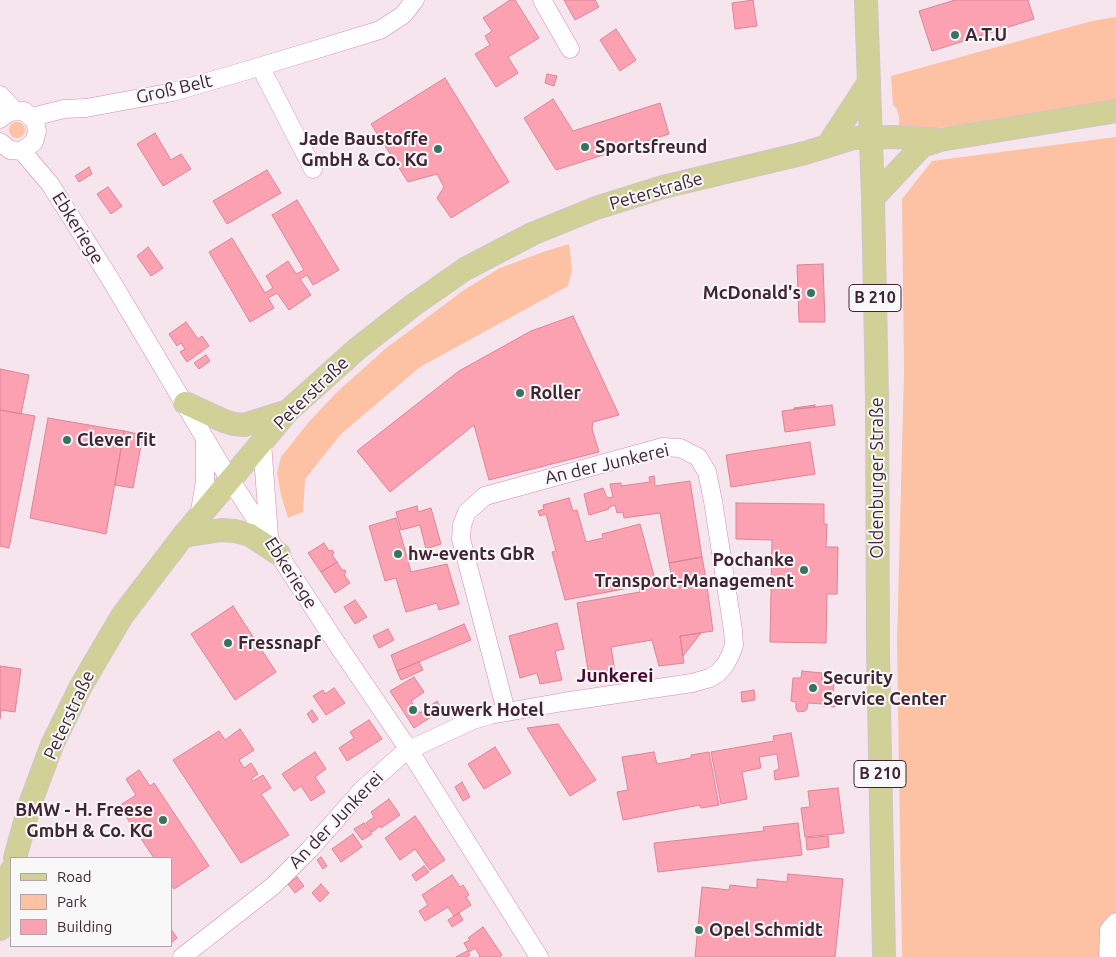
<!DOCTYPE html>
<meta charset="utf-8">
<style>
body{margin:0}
#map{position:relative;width:1116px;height:957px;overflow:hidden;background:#f7e5ee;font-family:Ubuntu,sans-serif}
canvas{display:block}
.legend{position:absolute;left:10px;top:857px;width:162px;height:90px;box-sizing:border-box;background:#f8f8f8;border:1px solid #b0a3aa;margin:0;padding:6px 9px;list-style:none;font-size:15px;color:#432434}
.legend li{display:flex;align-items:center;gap:10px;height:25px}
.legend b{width:25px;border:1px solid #b0a3aa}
</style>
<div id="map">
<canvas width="1116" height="957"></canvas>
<ul class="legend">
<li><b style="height:6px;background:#d1d097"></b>Road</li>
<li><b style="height:14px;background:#fdc1a3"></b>Park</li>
<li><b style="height:14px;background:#fba1b2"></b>Building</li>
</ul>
</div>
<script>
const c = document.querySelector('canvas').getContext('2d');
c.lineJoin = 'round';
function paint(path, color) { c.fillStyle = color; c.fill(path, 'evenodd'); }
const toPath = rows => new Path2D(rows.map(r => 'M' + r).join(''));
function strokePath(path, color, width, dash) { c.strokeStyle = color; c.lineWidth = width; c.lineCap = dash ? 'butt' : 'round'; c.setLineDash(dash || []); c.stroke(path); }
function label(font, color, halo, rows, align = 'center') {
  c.font = font + ' Ubuntu,sans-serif'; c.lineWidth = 4; c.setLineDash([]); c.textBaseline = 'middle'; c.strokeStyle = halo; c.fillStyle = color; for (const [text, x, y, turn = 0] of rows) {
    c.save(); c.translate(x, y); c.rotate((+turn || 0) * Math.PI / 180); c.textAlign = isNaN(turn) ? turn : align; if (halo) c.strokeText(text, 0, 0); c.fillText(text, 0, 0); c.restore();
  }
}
const green = toPath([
 [1116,17,1116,104,1023,119,918,130,899,129,899,117,897,109,893,105,891,76,1092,21],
 '9 130a8 8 0 1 1 16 0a8 8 0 1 1-16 0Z',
 [1116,137,1116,957,902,957,897,642,904,370,902,199,932,161],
 [569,244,572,270,568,286,420,367,341,434,305,479,303,512,288,518,281,495,277,473,281,457,308,423,335,394,385,349,464,290,500,268,543,252]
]);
const building = toPath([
 [510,0,515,0,539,38,508,57,518,73,496,87,475,54,490,45,485,36,492,31,483,18,510,0],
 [564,0,595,0,599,7,575,20,564,0],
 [753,0,757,26,735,29,732,3,753,0],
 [955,0,1028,0,1034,19,932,51,919,11,955,0],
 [616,29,636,60,620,71,600,40,616,29],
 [547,74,557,76,554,86,545,83,547,74],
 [445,78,509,182,451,218,437,198,444,187,437,174,408,182,371,124,445,78],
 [553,99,573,131,660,103,669,134,556,170,524,118,553,99],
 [155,133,171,160,181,154,191,169,163,186,137,144,155,133],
 [89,167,92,174,79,182,75,176,89,167],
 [267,170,281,193,227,224,213,201,267,170],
 [108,187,122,206,111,214,97,194,108,187],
 [297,200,339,270,313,285,307,275,300,279,311,295,289,310,277,293,268,298,274,308,250,322,209,252,232,238,265,293,273,288,266,276,288,261,296,274,304,270,272,215,297,200],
 [148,247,163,268,151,276,137,256,148,247],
 [823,264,825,322,799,322,797,265,823,264],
 [573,316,619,415,593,422,592,429,599,452,489,480,474,425,390,492,357,451,459,371,531,331,573,316],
 [186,322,198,339,202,336,209,346,187,362,180,352,185,349,181,343,177,346,169,334,186,322],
 [206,355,210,361,199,369,194,363,206,355],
 [0,369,29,375,21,414,0,410,0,369],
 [815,405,815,407,794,409,794,408,815,405],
 [832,405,835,425,785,432,782,411,832,405],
 [0,410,35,416,9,548,0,546,0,410],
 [48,418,124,431,106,534,30,518,48,418],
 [124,431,143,435,133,488,115,485,124,431],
 [810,442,815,474,731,487,726,455,810,442],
 [654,476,655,486,690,481,702,557,669,563,660,513,624,518,623,512,617,513,615,505,609,507,609,509,589,515,584,494,603,488,607,498,613,497,610,484,621,483,621,486,650,482,649,477,654,476],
 [569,498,573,511,577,510,586,542,603,538,602,534,640,524,656,583,565,600,552,552,556,551,546,514,540,516,538,511,544,509,543,505,569,498],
 [736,503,824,504,824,524,827,524,826,547,838,547,837,594,827,594,826,643,770,642,772,540,736,539,736,503],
 [417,506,418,512,431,508,441,544,426,549,420,525,401,530,396,512,417,506],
 [396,518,411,572,447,564,459,604,439,610,437,603,406,612,396,578,385,581,369,526,396,518],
 [324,543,329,551,332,550,334,553,332,555,337,562,321,572,308,553,324,543],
 [702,557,706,579,673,585,669,563,702,557],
 [337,562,342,570,345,570,346,572,344,575,350,583,335,593,321,572,337,562],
 [706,579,713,631,680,636,684,663,659,666,652,640,611,647,615,672,589,676,577,603,640,592,639,586,672,580,673,585,706,579],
 [355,600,367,617,355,624,344,607,355,600],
 [233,606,276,672,235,700,191,634,233,606],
 [557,623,564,649,555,651,562,680,540,684,537,673,520,678,509,636,557,623],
 [464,624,471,640,397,671,391,655,464,624],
 [388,629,394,640,379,648,373,636,388,629],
 [701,633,683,656,680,636,701,633],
 [419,662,423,670,401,680,397,671,419,662],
 [0,666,21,669,15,712,1,710,0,719,0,666],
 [802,671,822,673,822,680,834,681,833,695,836,695,835,707,823,706,823,704,808,703,807,709,805,711,798,712,796,709,796,702,791,701,793,678,801,678,802,671],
 [414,677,424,692,411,701,420,713,437,701,442,710,414,728,390,691,414,677],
 [334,688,345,703,326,715,313,696,323,690,325,694,334,688],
 [754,690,755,700,742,702,741,692,754,690],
 [312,710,318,719,313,723,307,714,312,710],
 [369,720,382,739,347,761,339,748,354,738,350,732,369,720],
 [558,724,596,780,570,796,527,728,558,724],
 [240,729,254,750,239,760,244,768,251,763,258,774,251,779,253,781,263,775,271,788,261,794,289,835,241,863,173,760,219,731,225,740,240,729],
 [791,733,799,776,775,780,774,771,779,769,777,754,759,757,761,768,742,772,747,799,721,804,711,752,774,741,773,736,791,733],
 [495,747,511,773,484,789,468,764,495,747],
 [315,752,326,769,315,777,325,792,311,801,301,786,294,791,282,774,315,752],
 [654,752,657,764,691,758,691,755,709,752,719,805,701,808,700,805,623,820,617,792,628,790,622,757,654,752],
 [139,770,150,786,154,783,209,866,174,889,171,884,171,858,154,858,119,806,136,795,126,779,139,770],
 [462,782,470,797,463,801,455,787,462,782],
 [838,788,844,833,805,837,801,808,810,807,808,791,838,788],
 [389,799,400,815,381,828,380,826,372,832,366,823,374,817,371,812,389,799],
 [415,816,445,860,430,870,415,849,400,860,385,838,415,816],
 [364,823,372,834,362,840,354,829,364,823],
 [798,823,802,855,658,872,654,843,764,831,763,827,798,823],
 [353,834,362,847,341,862,332,849,353,834],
 [828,836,829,847,807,850,806,838,828,836],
 [321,857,327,866,323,869,317,860,321,857],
 [424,866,429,872,416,881,412,875,424,866],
 [788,874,843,879,835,957,695,957,702,887,729,890,730,885,757,888,757,879,787,882,788,874],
 [452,875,460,887,463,885,469,895,466,897,471,905,454,916,448,907,425,921,419,911,428,905,422,895,452,875],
 [297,877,304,886,295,893,288,884,297,877],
 [321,884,329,893,320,902,312,893,321,884],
 [459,913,463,920,452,927,448,920,459,913],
 [483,927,502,955,500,957,479,957,480,956,475,948,469,952,464,943,470,940,468,938,483,927],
 [171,929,177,938,172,942,171,940,171,929],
 [467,951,470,955,467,957,456,957,467,951]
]);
const minor = toPath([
 [542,0,570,49],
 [262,66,265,76,313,169],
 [0,95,14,110],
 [32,117,64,109,86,108,173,92,262,66,380,30,403,15,415,0],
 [0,119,9,112,24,111,35,121,37,131,34,142,22,151,10,150,0,142],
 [22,151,50,184,109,277,222,467,333,638,409,750,539,957],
 [262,442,269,537],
 [199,517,205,481,205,439],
 [182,957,273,886,310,849,362,790,400,756,409,750,473,720,490,715,563,702,692,683,710,678,718,673,725,665,730,656,734,645,733,630,713,501,707,472,698,457,680,448,663,447,485,496,467,512,462,525,461,539,506,711],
 [1108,957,1109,930,1116,922]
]);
const major = toPath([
 [866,0,873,198,877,397,878,653,884,957],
 [928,144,940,140,1116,111],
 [828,145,869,82],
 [873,198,921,147],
 [185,403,224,421,234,424,244,425,288,411],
 [183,536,222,530,235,531,250,535,279,554],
 [15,858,30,804,52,745,81,686,122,616,183,536,288,411,357,349,412,306,465,269,532,234,596,208,663,187,805,153,853,138,896,137,940,140],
 [0,929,11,871]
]);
const markers = [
 [955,35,5,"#37735e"],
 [585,147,5,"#37735e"],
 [438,149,5,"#37735e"],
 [811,293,5,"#37735e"],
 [520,393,5,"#37735e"],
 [67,440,5,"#37735e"],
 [398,554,5,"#37735e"],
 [804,570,5,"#37735e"],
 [228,643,5,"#37735e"],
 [813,688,5,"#37735e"],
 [413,710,5,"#37735e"],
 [163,820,5,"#37735e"],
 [699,930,5,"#37735e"]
];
const shields = [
 [875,298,52],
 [880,774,52]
];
const shieldNames = [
 ["B 210",875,298],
 ["B 210",880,774]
];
const poiNames = [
 ["A.T.U",965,35],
 ["Jade Baustoffe",428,139,"right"],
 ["GmbH & Co. KG",428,160,"right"],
 ["Sportsfreund",595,147],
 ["McDonald's",801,293,"right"],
 ["Roller",530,393],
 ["Clever fit",77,440],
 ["hw-events GbR",408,554],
 ["Pochanke",794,560,"right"],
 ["Transport-Management",794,581,"right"],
 ["Fressnapf",238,643],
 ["Security",823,678],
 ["Service Center",823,699],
 ["tauwerk Hotel",423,710],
 ["BMW - H. Freese",153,810,"right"],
 ["GmbH & Co. KG",153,831,"right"],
 ["Opel Schmidt",709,930]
];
const streetNames = [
 ["Groß Belt",174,89,-13],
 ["Peterstraße",656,191,-16],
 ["Ebkeriege",78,228,58],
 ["Peterstraße",311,393,-44],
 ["An der Junkerei",607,464,-13],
 ["Oldenburger Straße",877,478,-90],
 ["Ebkeriege",291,573,57],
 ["Peterstraße",69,715,-65],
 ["An der Junkerei",336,820,-46]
];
const neighbourhoodNames = [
 ["Junkerei",615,676]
];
paint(green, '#fdc1a3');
paint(building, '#fba1b2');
strokePath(building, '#dc8495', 1);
strokePath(minor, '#d788b1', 19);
strokePath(major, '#cec6ca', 24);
strokePath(minor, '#fff', 18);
strokePath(major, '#d1d097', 22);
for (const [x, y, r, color] of markers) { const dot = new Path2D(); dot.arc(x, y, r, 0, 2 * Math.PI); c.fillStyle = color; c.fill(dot); strokePath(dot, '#f8f8f8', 2); }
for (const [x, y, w] of shields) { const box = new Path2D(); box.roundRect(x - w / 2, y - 13.5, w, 27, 4); c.fillStyle = '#f8f8f8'; c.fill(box); strokePath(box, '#432434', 1); }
label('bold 16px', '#432434', null, shieldNames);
label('bold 18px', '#432434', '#f8f8f8', poiNames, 'left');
label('18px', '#432434', '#f8f8f8', streetNames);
label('bold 19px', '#4d0834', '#f8f8f8', neighbourhoodNames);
</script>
